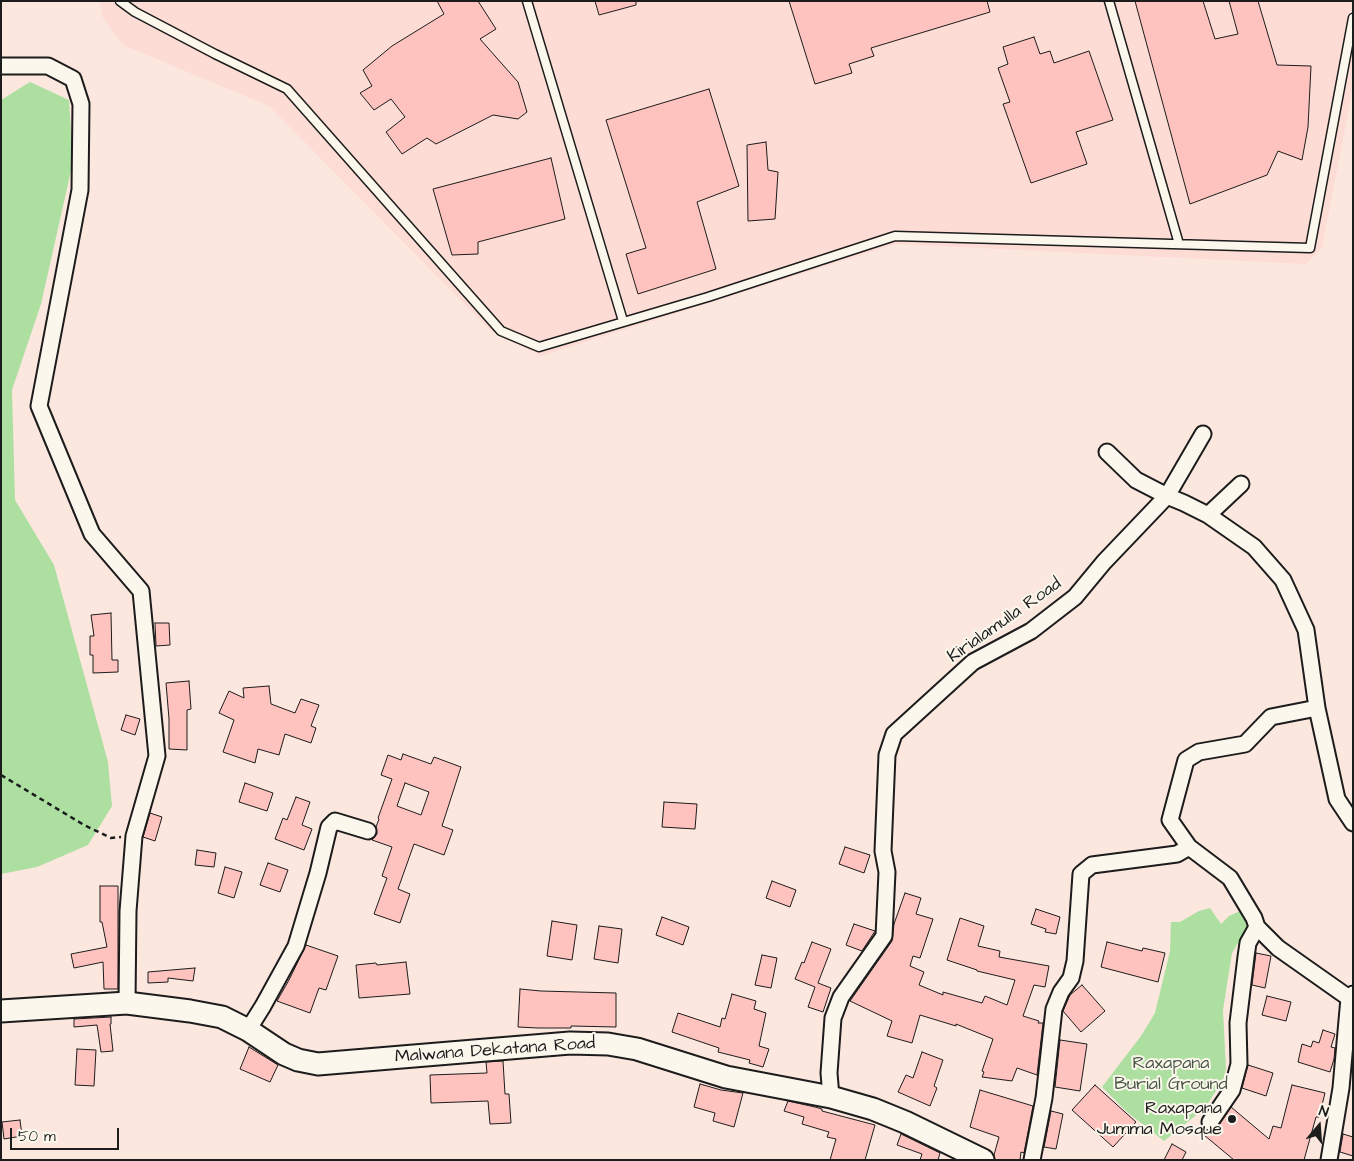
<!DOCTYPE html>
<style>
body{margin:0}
#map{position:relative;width:1354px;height:1161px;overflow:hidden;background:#fce7de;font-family:"Architects Daughter",sans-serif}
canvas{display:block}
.frame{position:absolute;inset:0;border:2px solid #1c1c1c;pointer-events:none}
.north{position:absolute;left:1294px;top:1101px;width:50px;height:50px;-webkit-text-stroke:4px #fbf7ec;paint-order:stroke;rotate:18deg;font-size:14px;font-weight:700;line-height:20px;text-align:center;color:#1c1c1c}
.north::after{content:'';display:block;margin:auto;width:18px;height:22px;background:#1c1c1c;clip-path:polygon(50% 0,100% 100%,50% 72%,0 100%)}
.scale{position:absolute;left:10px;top:1128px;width:109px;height:22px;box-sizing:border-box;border:2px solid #1c1c1c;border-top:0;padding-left:6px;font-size:15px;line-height:18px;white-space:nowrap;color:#1c1c1c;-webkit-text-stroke:4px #fbf7ec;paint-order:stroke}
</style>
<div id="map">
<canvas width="1354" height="1161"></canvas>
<div class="frame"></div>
<div class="north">N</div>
<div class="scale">50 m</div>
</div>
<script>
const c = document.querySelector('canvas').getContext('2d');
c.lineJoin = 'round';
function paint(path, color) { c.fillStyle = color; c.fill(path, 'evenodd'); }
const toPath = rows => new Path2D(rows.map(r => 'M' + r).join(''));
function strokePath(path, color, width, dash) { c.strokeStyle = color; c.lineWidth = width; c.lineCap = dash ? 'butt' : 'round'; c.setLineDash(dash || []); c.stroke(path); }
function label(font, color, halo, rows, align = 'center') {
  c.font = font + ' "Architects Daughter",sans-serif'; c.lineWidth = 4; c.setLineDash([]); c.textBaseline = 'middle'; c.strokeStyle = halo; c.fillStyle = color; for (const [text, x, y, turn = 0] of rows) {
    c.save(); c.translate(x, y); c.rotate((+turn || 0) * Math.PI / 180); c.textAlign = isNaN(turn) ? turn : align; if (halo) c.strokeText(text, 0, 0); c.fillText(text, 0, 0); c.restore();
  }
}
const built = toPath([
 [99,1,1353,1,1353,88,1322,248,1306,264,896,244,541,356,492,332,269,106,123,45,103,18]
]);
const green = toPath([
 [30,82,69,100,73,162,41,304,12,390,15,500,54,565,108,762,112,806,88,845,37,867,1,874,1,100],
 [1210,908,1221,924,1229,916,1240,911,1249,930,1245,938,1238,943,1232,953,1223,1010,1226,1069,1223,1080,1205,1108,1164,1141,1127,1112,1102,1087,1141,1036,1155,1013,1170,951,1171,922,1180,922,1199,911]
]);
const building = toPath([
 [437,1,478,1,496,29,480,39,518,82,527,112,518,119,493,115,436,144,427,138,402,154,386,132,405,117,391,99,374,110,360,93,372,86,363,70,392,46,444,14,437,1],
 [595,1,636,1,636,5,599,15,595,1],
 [789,1,987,1,990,12,871,48,874,56,849,64,852,73,815,84,789,1],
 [1135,1,1203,1,1215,39,1238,34,1229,1,1258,1,1277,65,1311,66,1308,127,1302,160,1278,151,1267,175,1190,204,1135,1],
 [1034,37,1040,54,1050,51,1054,63,1089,51,1113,120,1076,132,1087,164,1031,183,1003,104,1010,102,998,68,1008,64,1003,47,1034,37],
 [709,89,739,186,697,202,716,269,638,294,626,254,646,248,606,120,709,89],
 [766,142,768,170,778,172,775,219,748,221,747,145,766,142],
 [551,158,565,219,478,242,478,254,452,255,433,189,551,158],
 [111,613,112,660,118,660,118,672,93,673,93,655,90,655,90,636,94,636,91,615,111,613],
 [155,623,169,623,170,645,156,646,155,623],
 [189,681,191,709,187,710,187,750,169,749,169,719,166,683,189,681],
 [269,686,271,704,295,713,301,699,319,705,311,726,316,728,311,743,285,734,279,755,258,749,255,763,223,752,234,720,219,713,229,691,244,698,243,688,269,686],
 [126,715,140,719,135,735,121,730,126,715],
 [403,754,431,764,434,757,461,767,442,826,453,830,444,855,414,844,398,889,410,894,400,923,374,914,387,878,382,876,392,847,372,840,377,834,376,827,379,819,378,818,392,779,381,775,388,755,401,760,403,754],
 [405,783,429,792,421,815,397,806,405,783],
 [245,783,273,793,267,811,239,802,245,783],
 [296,797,310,802,302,825,312,829,304,850,275,839,283,818,287,820,296,797],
 [664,802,697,804,695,829,662,827,664,802],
 [150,813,162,817,155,841,143,837,150,813],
 [845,847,870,855,864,873,839,864,845,847],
 [197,850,216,853,214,867,195,865,197,850],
 [268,863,288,870,280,892,260,885,268,863],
 [225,867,242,872,234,898,218,893,225,867],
 [772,881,796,890,790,907,766,898,772,881],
 [100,886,118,886,118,989,104,989,103,962,74,968,71,954,107,947,102,922,100,922,100,886],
 [905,893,921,898,916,914,933,919,920,958,913,956,910,966,924,972,919,985,943,995,943,992,982,1003,985,996,1007,1005,1015,980,977,971,977,970,947,960,960,918,984,926,978,946,1000,951,999,957,1049,966,1045,987,1034,985,1023,1016,1039,1021,1038,1023,1043,1023,1037,1075,1017,1068,1012,1081,982,1077,984,1072,982,1071,993,1039,956,1024,956,1026,920,1015,912,1043,887,1036,892,1021,850,1001,892,941,894,924,905,893],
 [1036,909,1060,917,1056,934,1045,932,1046,929,1031,924,1036,909],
 [662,917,689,927,683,945,656,935,662,917],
 [552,921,577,925,572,960,547,956,552,921],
 [854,924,875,931,862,951,846,945,854,924],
 [599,926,622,929,618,963,594,959,599,926],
 [812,942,831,949,818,983,831,988,823,1012,808,1007,815,987,795,979,802,962,804,963,812,942],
 [1107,942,1142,951,1143,948,1165,953,1158,982,1101,967,1107,942],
 [306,945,338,956,326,990,319,988,310,1013,277,1001,289,980,306,945],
 [1256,953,1271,956,1265,988,1252,985,1256,953],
 [762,955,777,958,771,988,755,985,762,955],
 [406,962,410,994,359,998,356,965,376,963,377,965,406,962],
 [195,968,193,981,168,978,168,982,148,983,148,972,195,968],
 [1082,985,1105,1011,1081,1032,1063,1011,1070,995,1082,985],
 [520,989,541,991,616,993,616,1027,571,1026,571,1028,538,1028,518,1027,520,989],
 [732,994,756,1001,754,1009,766,1013,759,1046,769,1049,763,1067,749,1063,750,1060,718,1052,719,1048,672,1032,678,1013,720,1027,722,1018,725,1019,732,994],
 [1267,996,1291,1002,1286,1021,1262,1015,1267,996],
 [111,1017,111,1024,110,1024,113,1051,101,1052,97,1025,74,1027,74,1019,111,1017],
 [1323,1030,1335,1034,1331,1047,1335,1048,1334,1059,1330,1072,1298,1062,1302,1044,1311,1047,1313,1041,1319,1043,1323,1030],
 [1060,1040,1087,1044,1080,1091,1055,1087,1060,1040],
 [249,1047,278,1065,270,1082,240,1069,249,1047],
 [77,1049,96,1050,94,1086,75,1085,77,1049],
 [922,1052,943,1060,934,1086,937,1088,930,1106,898,1092,906,1075,913,1078,922,1052],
 [503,1061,505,1094,509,1094,511,1123,490,1124,488,1101,431,1103,430,1075,487,1073,486,1062,503,1061],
 [1248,1065,1273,1073,1266,1096,1242,1088,1248,1065],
 [700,1084,721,1090,743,1093,734,1127,713,1121,715,1113,694,1107,700,1084],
 [1095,1085,1136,1122,1113,1147,1072,1110,1095,1085],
 [1292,1085,1325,1093,1319,1117,1316,1117,1304,1160,1234,1160,1204,1135,1208,1131,1214,1131,1217,1128,1231,1107,1269,1139,1273,1126,1281,1128,1292,1085],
 [980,1090,1033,1106,1024,1153,1021,1152,1020,1160,995,1160,994,1155,999,1137,970,1127,980,1090],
 [788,1101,815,1107,822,1109,822,1111,875,1125,865,1160,830,1160,836,1139,827,1137,829,1132,802,1124,804,1117,784,1111,788,1101],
 [1051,1111,1063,1114,1056,1149,1044,1147,1051,1111],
 [20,1120,22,1136,4,1139,2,1122,20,1120],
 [901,1134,940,1153,938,1160,920,1160,922,1154,897,1145,901,1134],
 [1343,1134,1353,1137,1353,1156,1340,1152,1343,1134],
 [1172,1144,1186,1152,1182,1160,1164,1160,1172,1144]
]);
const path = toPath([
 [1,775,84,825,111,838,121,837]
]);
const service = toPath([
 [120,1,135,12,215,54,287,89,501,331,539,347,708,297,895,236,1310,248,1353,18],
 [527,1,623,321],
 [1109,1,1179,244]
]);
const minor = toPath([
 [1,66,48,66,73,79,81,104,80,190,39,406,92,534,141,591,157,756,134,836,128,911,127,1003],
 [1107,452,1136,480,1167,496,1203,434],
 [1208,515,1241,484],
 [1317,708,1271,717,1245,744,1199,752,1186,760,1170,820,1189,847,1230,878,1254,918,1257,927,1278,948,1349,998],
 [248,1030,263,1006,296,946,318,873,329,827,335,821,368,831],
 [831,1097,829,1073,833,1018,841,997,884,936,887,872,883,851,887,755,894,734,973,662,1031,631,1075,597,1104,562,1167,496,1184,503,1208,515,1254,547,1283,580,1306,630,1317,708,1337,799,1353,823],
 [1210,1122,1232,1090,1239,1064,1238,1023,1246,957,1248,943,1257,927],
 [1032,1160,1044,1098,1054,1009,1061,992,1071,978,1075,961,1081,874,1092,865,1177,854,1189,847],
 [1329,1160,1341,1088,1349,998,1353,994]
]);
const secondary = toPath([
 [1,1011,127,1003,190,1011,222,1017,248,1030,284,1054,298,1060,318,1064,570,1043,608,1044,637,1049,726,1077,831,1097,873,1109,905,1122,983,1160]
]);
const markers = [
 [1232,1119,5,"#1c1c1c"]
];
const streetNames = [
 ["Kirialamulla Road",1005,621,-35],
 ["Malwana Dekatana Road",495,1051,-4]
];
const parkNames = [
 ["Raxapana",1171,1064],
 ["Burial Ground",1171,1085]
];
const poiNames = [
 ["Raxapana",1222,1109],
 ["Jumma Mosque",1222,1130]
];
paint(built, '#fddcd5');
paint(green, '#acdfa0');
paint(building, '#fec2bf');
strokePath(building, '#1c1c1c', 1);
strokePath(service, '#1c1c1c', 11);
strokePath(minor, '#1c1c1c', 19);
strokePath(secondary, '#1c1c1c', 25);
strokePath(path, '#1c1c1c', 2.5, [5, 4]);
strokePath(service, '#fbf7ec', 8);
strokePath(minor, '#fbf7ec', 15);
strokePath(secondary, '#fbf7ec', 21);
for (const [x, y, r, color] of markers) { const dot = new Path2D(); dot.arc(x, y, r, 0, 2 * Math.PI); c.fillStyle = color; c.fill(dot); strokePath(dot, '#fbf7ec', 2); }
label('18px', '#1c1c1c', '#fbf7ec', streetNames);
label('18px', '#475644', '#fbf7ec', parkNames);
label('18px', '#1c1c1c', '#fbf7ec', poiNames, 'right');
</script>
